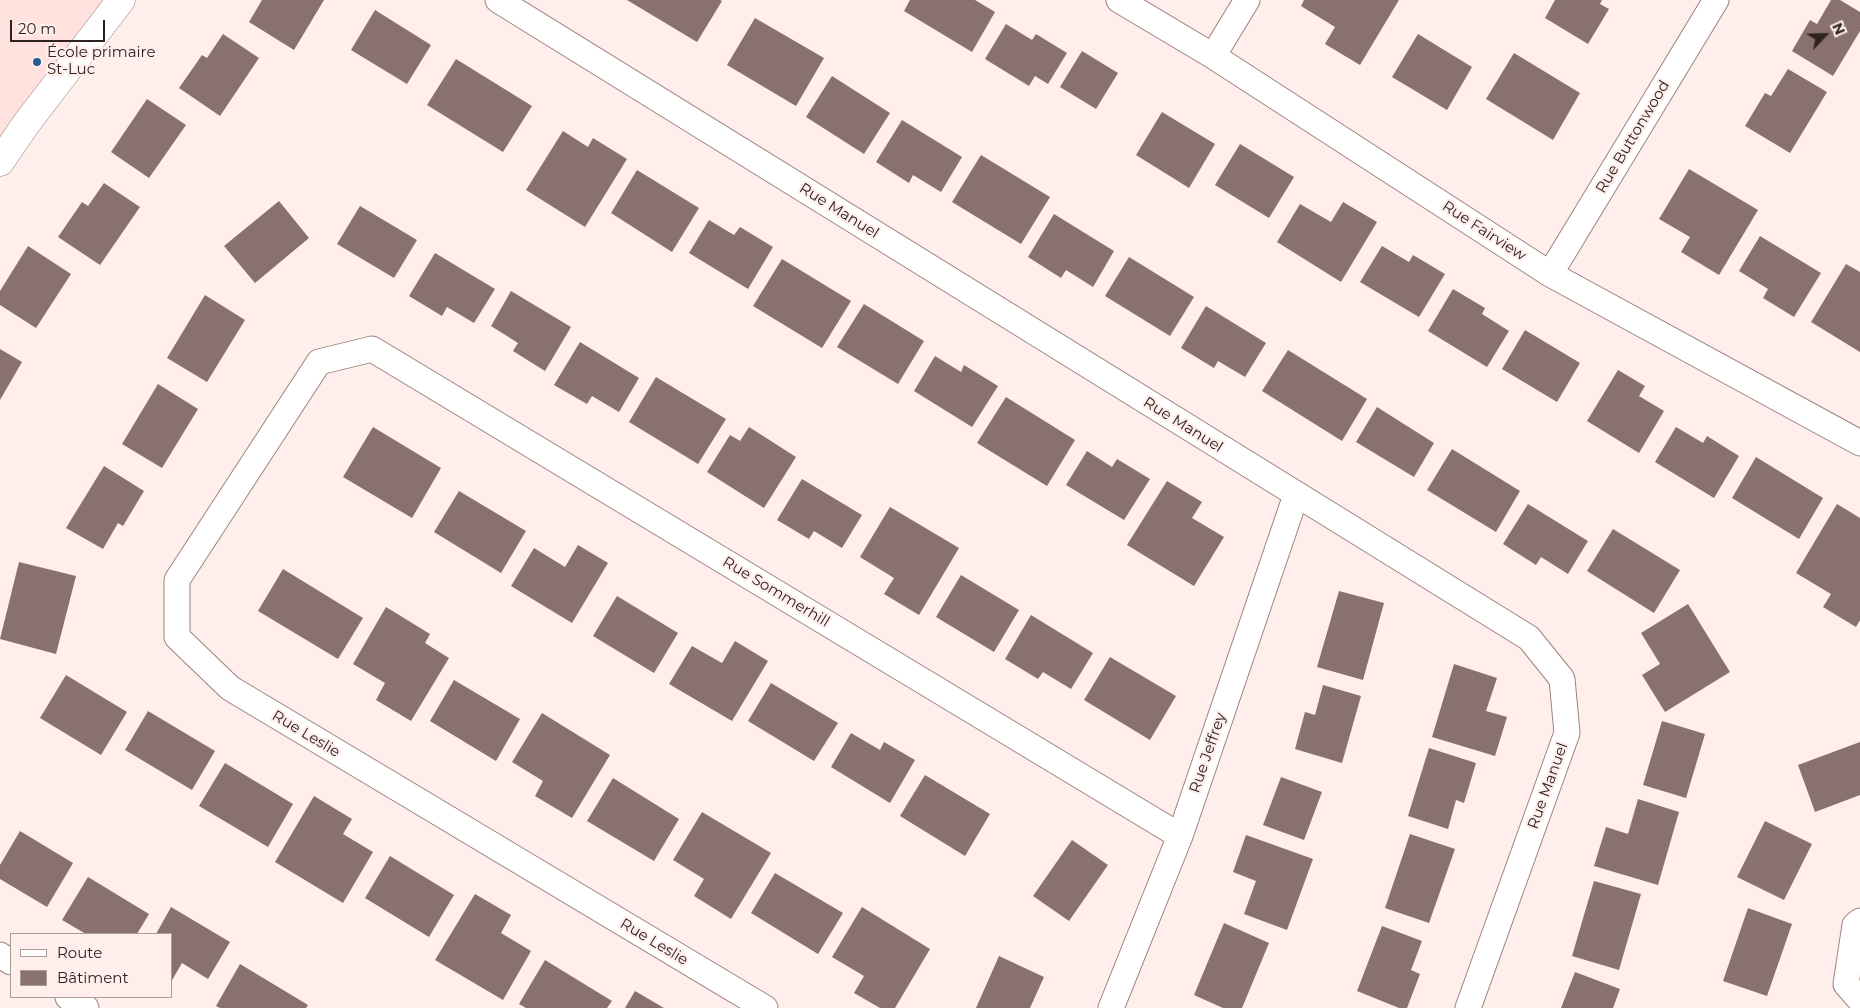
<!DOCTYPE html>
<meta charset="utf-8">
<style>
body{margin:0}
#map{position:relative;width:1860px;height:1008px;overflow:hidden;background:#ffeeeb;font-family:Montserrat,sans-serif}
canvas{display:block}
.legend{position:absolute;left:10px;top:933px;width:162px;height:65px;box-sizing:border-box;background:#ffeeeb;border:1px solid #ab9d9a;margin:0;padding:6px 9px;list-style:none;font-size:15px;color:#2c2321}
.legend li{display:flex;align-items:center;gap:10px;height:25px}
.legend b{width:25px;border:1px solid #ab9d9a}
.north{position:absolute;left:1800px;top:10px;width:50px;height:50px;-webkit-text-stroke:4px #ffeeeb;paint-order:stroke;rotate:66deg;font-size:14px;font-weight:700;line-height:20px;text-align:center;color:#2c2321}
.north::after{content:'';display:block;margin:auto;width:18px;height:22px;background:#2c2321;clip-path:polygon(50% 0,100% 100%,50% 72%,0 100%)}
.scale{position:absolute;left:10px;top:20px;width:95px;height:22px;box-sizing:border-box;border:2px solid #2c2321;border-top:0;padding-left:6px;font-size:15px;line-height:18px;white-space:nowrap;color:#2c2321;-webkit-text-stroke:4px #ffeeeb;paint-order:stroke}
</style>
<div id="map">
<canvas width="1860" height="1008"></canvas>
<ul class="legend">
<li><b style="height:6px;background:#fff"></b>Route</li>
<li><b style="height:14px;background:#89716d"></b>Bâtiment</li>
</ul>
<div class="north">N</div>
<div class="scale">20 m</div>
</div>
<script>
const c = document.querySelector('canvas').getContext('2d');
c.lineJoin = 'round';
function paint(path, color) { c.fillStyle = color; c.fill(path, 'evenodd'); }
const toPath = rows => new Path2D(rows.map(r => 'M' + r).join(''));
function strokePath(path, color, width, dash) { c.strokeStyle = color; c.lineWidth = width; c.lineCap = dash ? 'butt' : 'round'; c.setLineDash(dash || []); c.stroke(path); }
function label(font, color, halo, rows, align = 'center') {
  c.font = font + ' Montserrat,sans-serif'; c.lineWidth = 4.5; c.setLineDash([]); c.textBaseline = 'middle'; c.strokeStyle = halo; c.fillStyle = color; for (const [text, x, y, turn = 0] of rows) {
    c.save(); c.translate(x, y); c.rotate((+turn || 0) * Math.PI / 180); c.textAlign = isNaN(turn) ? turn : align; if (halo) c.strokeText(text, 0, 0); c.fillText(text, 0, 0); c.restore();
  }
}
const built = toPath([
 [0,0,121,0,0,162]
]);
const building = toPath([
 [262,0,324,0,294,50,249,22],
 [627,0,720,0,722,1,697,42],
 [910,0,975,0,995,12,972,52,904,11],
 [1304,0,1399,0,1360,65,1325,44,1335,27,1301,6],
 [1555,0,1602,0,1600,4,1609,9,1588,44,1545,18],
 [1831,0,1840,0,1860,12,1860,31,1833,76,1792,51,1810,20,1817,24],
 [375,10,431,45,407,84,351,50],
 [755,18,824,58,796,106,727,65],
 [1006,24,1032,40,1036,34,1067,53,1048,84,1035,76,1029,86,985,59],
 [223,34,259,58,220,116,179,88,202,55,207,58],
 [1418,34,1472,67,1447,110,1392,77],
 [1082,51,1118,73,1096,109,1060,87],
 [1514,53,1580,93,1553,140,1486,99],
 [456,59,532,106,503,152,427,105],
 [1788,69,1827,92,1790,153,1745,126,1765,93,1771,96],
 [832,76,890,113,864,154,806,117],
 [147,99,186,125,149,178,111,152],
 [1162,112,1215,144,1189,188,1136,155],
 [902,120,962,157,941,192,913,175,909,183,876,162],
 [563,131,588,147,593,138,627,159,585,227,526,190],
 [1240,144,1294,177,1269,218,1215,185],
 [981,155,1050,197,1021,244,952,202],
 [1689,169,1758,210,1719,275,1681,252,1690,237,1659,219],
 [637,170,699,208,672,252,611,213],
 [104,183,140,207,100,265,58,237,82,202,88,206],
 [279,201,309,238,255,283,224,246],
 [1343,202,1377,222,1341,282,1277,242,1300,204,1331,222],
 [360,206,417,240,394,278,337,244],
 [1054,214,1114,251,1093,287,1066,270,1061,278,1028,257],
 [709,220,734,235,740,227,773,247,748,289,689,253],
 [1760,236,1821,273,1794,317,1763,298,1768,289,1739,271],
 [28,246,71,274,36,328,0,305,0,291],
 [1382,246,1409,262,1413,255,1445,274,1419,317,1360,282],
 [435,253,495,289,474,323,447,307,442,316,409,296],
 [1129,257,1194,297,1170,336,1105,296],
 [782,259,851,301,822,348,753,306],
 [1846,264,1860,272,1860,352,1811,322],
 [1453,289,1485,308,1482,314,1509,331,1487,367,1428,331],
 [511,291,571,327,545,371,513,351,518,343,491,326],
 [205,295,245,320,207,382,167,358],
 [864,304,924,341,898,384,837,347],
 [1206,306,1266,343,1245,377,1218,361,1214,368,1181,348],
 [1525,330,1580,363,1557,402,1502,369],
 [580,342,639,378,619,412,592,396,587,404,554,385],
 [0,349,22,362,0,400],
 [1288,350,1367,399,1342,441,1262,391],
 [935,356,961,372,964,365,998,386,972,427,914,391],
 [1618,370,1645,386,1639,396,1664,411,1639,453,1587,421],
 [656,377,726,419,698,464,629,422],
 [158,384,198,409,162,468,122,444],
 [1006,397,1075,440,1047,486,977,443],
 [1377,407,1434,443,1414,477,1356,442],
 [373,427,441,468,412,518,343,477],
 [749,427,796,457,764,508,707,472,730,435,740,441],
 [1676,427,1703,443,1707,436,1739,456,1714,498,1655,462],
 [1452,449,1520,491,1496,532,1427,490],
 [1087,451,1112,467,1117,459,1150,479,1124,520,1066,485],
 [1756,457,1823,498,1799,539,1732,498],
 [104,466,144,491,123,526,118,523,103,549,66,528],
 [802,479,862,515,842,548,814,531,809,539,777,520],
 [1167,481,1202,502,1192,518,1224,537,1194,586,1127,545],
 [459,491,526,531,501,573,434,532],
 [1528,504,1588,541,1568,574,1541,557,1536,565,1503,544],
 [1837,504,1860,518,1860,620,1856,627,1823,607,1831,594,1796,573],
 [890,507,959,548,919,615,884,594,894,578,860,557],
 [1613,529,1680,570,1654,613,1587,571],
 [578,545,608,563,572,623,511,586,534,548,565,567],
 [19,562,76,576,56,654,0,639],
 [283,569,363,618,338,659,258,611],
 [961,575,1019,610,994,652,936,617],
 [1339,591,1384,603,1363,680,1317,667],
 [617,596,678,633,654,673,593,636],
 [1688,604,1730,672,1665,712,1642,675,1660,664,1641,633],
 [386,607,430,634,425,643,449,658,411,721,376,700,385,683,353,664],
 [1031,615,1093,653,1071,689,1043,672,1038,679,1005,659],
 [735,641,768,661,732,721,669,684,692,646,722,663],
 [1110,657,1176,696,1150,740,1084,700],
 [1454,664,1497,678,1486,711,1507,717,1495,756,1432,737],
 [66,675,127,712,101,755,40,718],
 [454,680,520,719,496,761,430,721],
 [771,683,838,723,814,761,748,721],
 [1323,685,1361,696,1342,763,1295,749,1305,712,1315,715],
 [148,711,215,751,192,790,125,750],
 [542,713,610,755,572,818,535,796,543,781,512,762],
 [1662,721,1705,734,1686,798,1643,785],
 [851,733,880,750,884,742,915,760,890,803,831,767],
 [1860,742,1860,795,1815,812,1798,765],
 [1429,748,1476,763,1464,803,1456,800,1448,829,1408,816],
 [225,763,293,804,268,847,199,806],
 [925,775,990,814,965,856,900,816],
 [1281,777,1322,792,1304,840,1263,825],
 [613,778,679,819,654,861,587,821],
 [314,796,352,819,343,834,373,852,343,903,275,862],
 [1638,799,1679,812,1658,885,1594,866,1606,827,1628,834],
 [702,812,771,853,731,919,694,896,704,879,673,860],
 [1765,821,1812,844,1784,900,1737,877],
 [20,831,73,863,47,907,0,879,0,865],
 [1410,834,1455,849,1429,923,1385,908],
 [1246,835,1313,859,1287,930,1244,914,1256,881,1233,872],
 [1072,840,1108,865,1069,921,1033,896],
 [390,856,454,895,429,937,365,898],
 [775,873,843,913,818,954,751,913],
 [88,877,149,914,137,934,86,934,62,920],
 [1594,881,1641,894,1619,970,1572,956],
 [475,894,511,915,501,933,531,951,503,1000,435,960],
 [171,907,230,942,208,979,182,963,171,982,171,934,156,934],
 [862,907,930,949,895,1008,880,1008,854,993,864,976,832,957],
 [1748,908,1792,924,1767,996,1723,981],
 [1224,923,1269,943,1242,1008,1223,1008,1194,995],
 [1382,926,1422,941,1411,970,1420,974,1407,1008,1399,1008,1357,991],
 [999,956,1044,977,1030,1008,976,1008],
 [545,960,612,1001,607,1008,526,1008,519,1004],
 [240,964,308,1005,306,1008,220,1008,216,1006],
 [1575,972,1620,989,1613,1008,1561,1008],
 [635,991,664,1008,625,1008]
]);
const minor = toPath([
 [498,0,1529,638,1562,679,1567,733,1468,1008],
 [1119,0,1213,56,1550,274,1860,443],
 [1213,56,1247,0],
 [1550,274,1716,0],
 [1860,921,1855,925,1846,984,1860,1000],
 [0,955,11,962],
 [68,997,86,1008],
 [765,1008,230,688,177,637,177,580,319,362,372,349,1180,836],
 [1111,1008,1180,836,1296,495]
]);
const tertiary = toPath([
 [0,162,26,124,121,0]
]);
const markers = [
 [37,62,5,"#255c94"]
];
const poiNames = [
 ["École primaire",47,53],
 ["St-Luc",47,70]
];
const streetNames = [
 ["Rue Buttonwood",1633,137,-59],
 ["Rue Manuel",839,211,32],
 ["Rue Fairview",1484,231,33],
 ["Rue Manuel",1183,425,32],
 ["Rue Sommerhill",776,592,31],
 ["Rue Leslie",306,734,31],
 ["Rue Jeffrey",1208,753,-71],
 ["Rue Manuel",1548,786,-70],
 ["Rue Leslie",654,942,31]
];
paint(built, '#ffe2dd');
paint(building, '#89716d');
strokePath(minor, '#9b837e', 27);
strokePath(tertiary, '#9b837e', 29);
strokePath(minor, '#fff', 25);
strokePath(tertiary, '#fff', 28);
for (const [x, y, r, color] of markers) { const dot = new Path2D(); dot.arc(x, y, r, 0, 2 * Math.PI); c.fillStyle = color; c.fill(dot); strokePath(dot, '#ffeeeb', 2); }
label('15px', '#2c2321', '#ffeeeb', poiNames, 'left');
label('15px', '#2c2321', '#ffeeeb', streetNames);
</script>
